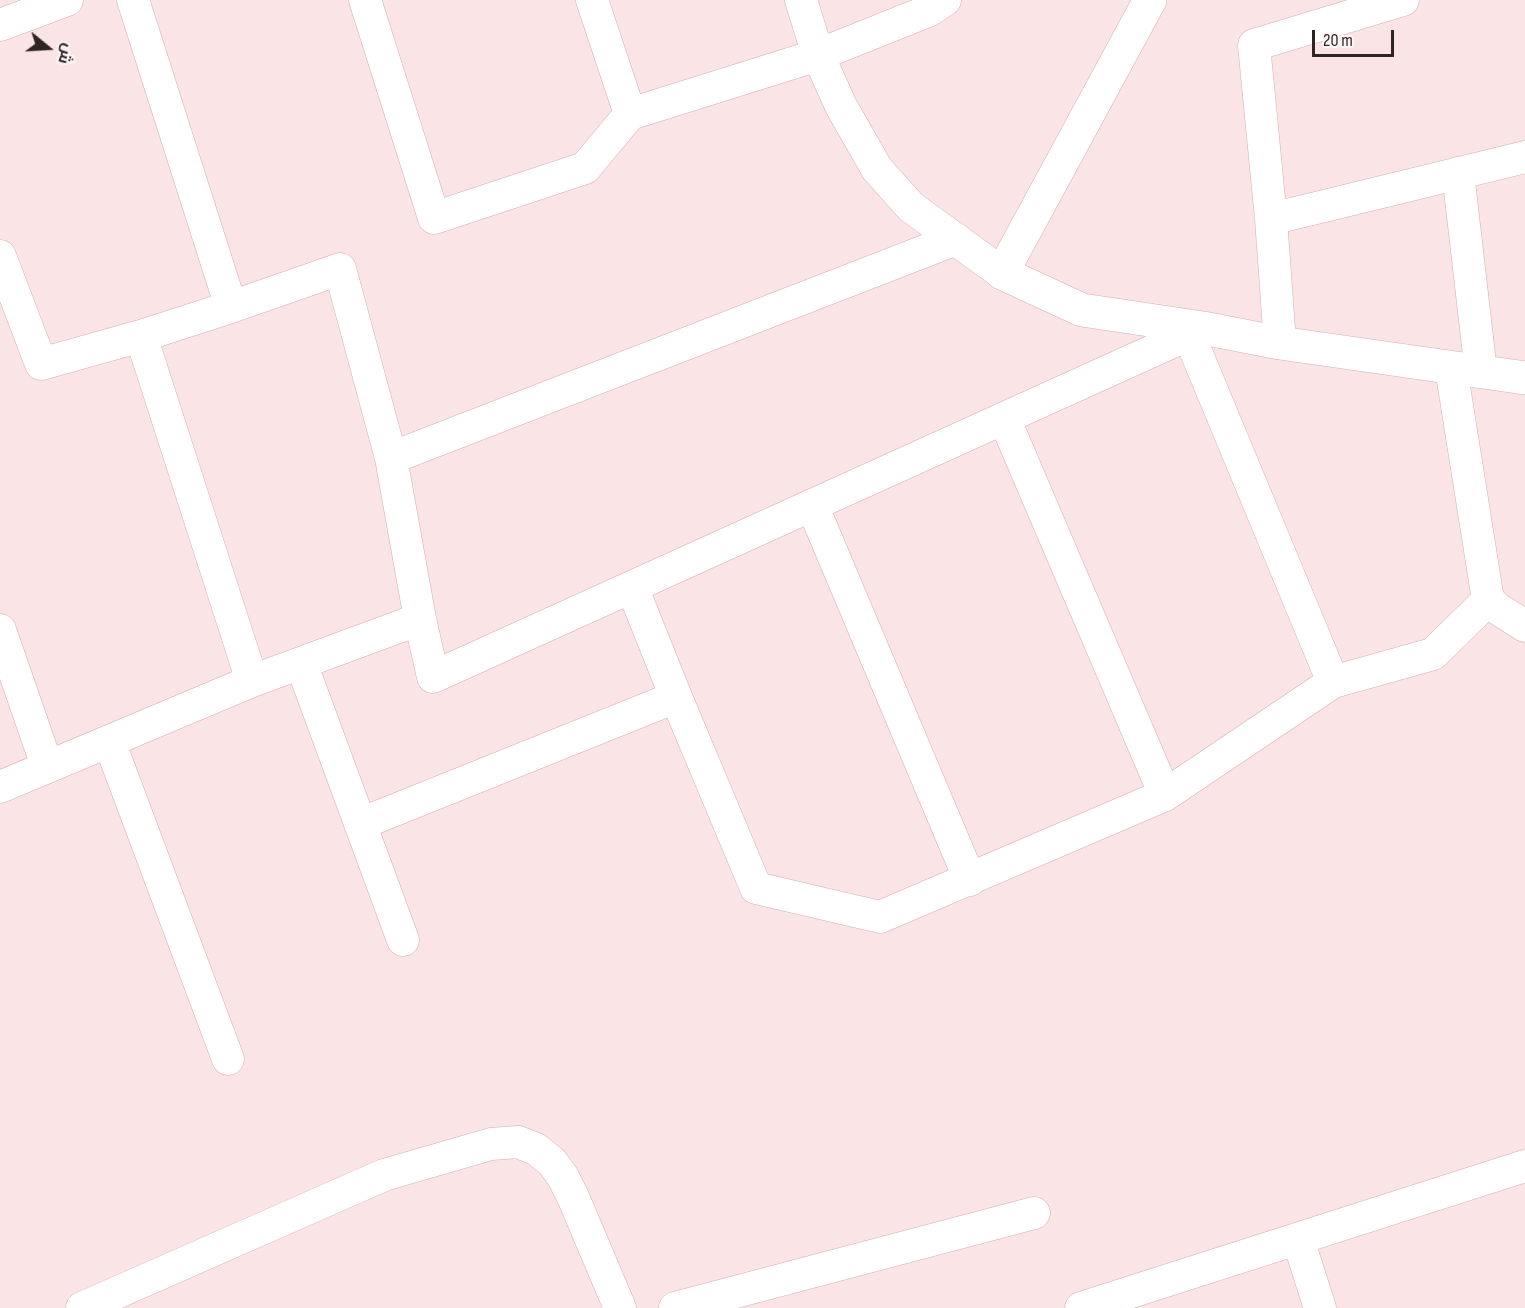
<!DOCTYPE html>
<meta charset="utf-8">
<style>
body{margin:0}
#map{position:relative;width:1525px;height:1308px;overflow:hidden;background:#fae4e5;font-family:"Sofia Sans Condensed",Cairo,sans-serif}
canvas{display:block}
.north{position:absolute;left:18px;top:18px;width:60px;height:60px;-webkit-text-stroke:4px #fdf6f6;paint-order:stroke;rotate:108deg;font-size:16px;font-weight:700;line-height:24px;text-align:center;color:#302324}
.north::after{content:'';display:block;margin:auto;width:21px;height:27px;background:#302324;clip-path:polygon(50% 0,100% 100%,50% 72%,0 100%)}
.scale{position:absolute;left:1312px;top:30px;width:82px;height:27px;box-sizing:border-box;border:3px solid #302324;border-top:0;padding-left:8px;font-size:18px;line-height:21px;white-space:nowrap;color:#302324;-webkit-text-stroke:4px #fdf6f6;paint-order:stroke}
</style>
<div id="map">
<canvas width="1525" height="1308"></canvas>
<div class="north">ش</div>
<div class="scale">20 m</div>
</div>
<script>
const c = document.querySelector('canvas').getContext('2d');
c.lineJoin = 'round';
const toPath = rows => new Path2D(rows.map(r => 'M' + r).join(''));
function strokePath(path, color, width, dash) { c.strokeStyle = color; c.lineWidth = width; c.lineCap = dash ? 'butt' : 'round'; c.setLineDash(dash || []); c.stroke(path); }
const minor = toPath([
 [133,0,231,307],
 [365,0,434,218,585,168,630,114,592,0],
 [801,0,818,55,841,106,877,169,911,207,1002,273],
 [0,25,67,0],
 [630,114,818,55,928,11,945,0],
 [1458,173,1481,372],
 [1271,219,1525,157],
 [0,256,41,364,141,336,231,307,340,269,391,458,420,619],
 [1189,335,1333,682],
 [141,336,252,681],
 [1280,343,1271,219,1254,45,1403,0],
 [1451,368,1488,600,1498,609,1525,626],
 [1004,418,1165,795],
 [391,458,956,239],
 [812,505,970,880],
 [632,587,676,697,756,888,880,917,1165,795,1333,682,1433,654,1488,600],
 [0,630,47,766],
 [301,663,403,940],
 [109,741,228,1059],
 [0,787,252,681,420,619,433,677,1203,328],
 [360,824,676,697],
 [1298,1239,1320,1308],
 [82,1308,384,1175,491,1144,518,1142,536,1149,552,1162,563,1177,573,1197,620,1308],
 [675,1308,1034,1213],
 [1081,1308,1525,1166]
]);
const tertiary = toPath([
 [1150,0,1002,273,1082,310,1203,328,1280,343,1525,378]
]);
strokePath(minor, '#d2b0b1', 33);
strokePath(tertiary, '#d2b0b1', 34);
strokePath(minor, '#fff', 32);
strokePath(tertiary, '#fff', 33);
</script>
